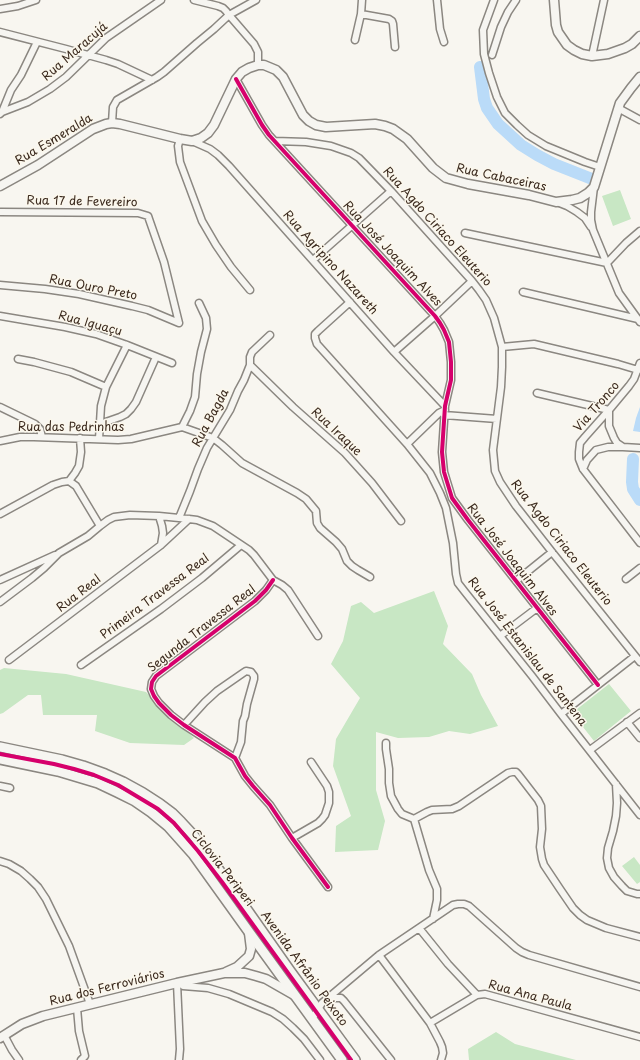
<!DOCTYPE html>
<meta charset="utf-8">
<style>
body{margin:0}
canvas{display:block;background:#f8f6f0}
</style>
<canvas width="640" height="1060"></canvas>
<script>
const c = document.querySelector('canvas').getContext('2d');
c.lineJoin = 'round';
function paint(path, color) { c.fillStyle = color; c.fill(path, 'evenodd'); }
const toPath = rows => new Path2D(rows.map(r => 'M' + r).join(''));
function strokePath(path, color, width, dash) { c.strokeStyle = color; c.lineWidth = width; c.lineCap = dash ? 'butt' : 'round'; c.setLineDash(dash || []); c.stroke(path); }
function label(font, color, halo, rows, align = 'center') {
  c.font = font + ' "Playpen Sans",sans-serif'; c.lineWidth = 3; c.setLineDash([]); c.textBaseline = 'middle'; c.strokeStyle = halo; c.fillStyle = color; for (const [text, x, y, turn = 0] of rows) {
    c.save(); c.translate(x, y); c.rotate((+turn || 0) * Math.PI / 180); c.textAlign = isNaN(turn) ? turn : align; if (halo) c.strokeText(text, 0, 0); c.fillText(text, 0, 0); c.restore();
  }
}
const green = toPath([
 [620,190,631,219,613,226,602,196],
 [434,591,448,626,443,644,472,674,481,695,498,726,470,734,449,731,429,737,398,738,376,732,376,790,385,821,378,850,335,852,336,826,351,816,333,766,336,739,360,698,331,664,343,641,351,606,361,602,374,613],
 [4,668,66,674,146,692,194,738,184,745,130,743,95,731,97,715,43,715,41,695,28,695,3,713,0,714,0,670],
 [609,684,631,711,594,741,572,713],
 [634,857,640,865,640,882,637,884,622,866],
 [496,1032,515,1044,576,1060,469,1060,468,1049]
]);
const water = toPath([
 [640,407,640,432,633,431,636,418]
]);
const river = toPath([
 [480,67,484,99,487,108,498,124,521,145,537,155,554,164,592,179],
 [633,459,632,482,633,489,640,500]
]);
const minor = toPath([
 [194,0,218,6,223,8,226,11,229,15,254,44,258,52,258,65],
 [437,0,440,29,444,42],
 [494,0,483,30,484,54,489,73,497,97,505,113,517,125,528,135,546,146,585,162,600,167],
 [0,9,18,6,36,0],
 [361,14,389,19,392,21,393,24,395,47],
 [0,32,66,49,106,60,118,64,152,80],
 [355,40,361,14,362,0],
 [492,55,501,27,508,12,516,0],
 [592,56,604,0],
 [236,79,262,125,269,135,435,316,440,323,444,330,449,342,451,362,451,380,445,406,442,452,444,472,452,498,468,520,598,685],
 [618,108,640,120],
 [2,112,11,90,21,75,37,42],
 [0,114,2,112,28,102,50,89,66,77,106,38,161,0],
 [112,123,113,107,117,100,157,77,164,72,197,43,214,29,229,15,256,0],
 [180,139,178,146,180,162,202,221,216,245,231,267,250,290],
 [192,141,210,149,218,155,229,166,394,352,445,406],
 [275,141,306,142,331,146,351,153,359,158,391,191,472,281,479,290,486,300,494,318,502,347,502,367,501,387,493,450,495,471,500,482,516,506,552,552,640,662],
 [594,187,591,212,591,220,593,230,619,293,640,322],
 [557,202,567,206,577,212,585,218,591,227],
 [0,212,138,213,148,216,149,219,164,262,179,323],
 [465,233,607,263,626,243,640,231],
 [313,260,391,191],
 [0,285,45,289,79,294,132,306,148,310,179,323],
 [523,292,638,319],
 [350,302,318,331,315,334,315,338,317,344,407,444,430,473,440,493,446,508,453,543,456,574,458,583,465,592,532,676,561,714,640,815],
 [0,316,65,327,96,334,127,345,172,363],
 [502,347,534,344,618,364,638,370],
 [394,352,435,316,472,281],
 [18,359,34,362,71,372,106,387],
 [640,363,634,379,629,386,609,410,585,437,580,443,579,452,579,459,583,469,640,543],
 [250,365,293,407,345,453,372,483,401,521],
 [537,393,609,410],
 [0,407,35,424,40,429,42,437],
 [609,410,609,426,614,438,617,443,623,447,640,448],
 [444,415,497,419],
 [100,424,120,417,126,414,131,409,136,402,156,357],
 [182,427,213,438,222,445,242,463,297,493,306,499,316,511,317,523,320,528,336,542,342,549,347,561,352,566,358,570,370,577],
 [99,439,101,406,106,387,127,345],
 [0,441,20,437,34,437,118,440,131,439,182,427,190,411,195,397,197,374,201,352,207,329,206,318,199,303],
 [407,444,439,413,445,410],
 [583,469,587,460,596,450,608,447,623,447],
 [69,481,75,473,79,466,81,452,80,438],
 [0,514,53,485,62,482,69,481,76,486,100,526,88,536,59,553,44,568,32,578,0,602],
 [159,516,162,526,163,533,161,545],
 [179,518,190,491,198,469,207,448,230,410,238,391,244,380,250,365,250,357,252,352,270,335],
 [100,526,108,520,114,517,130,515,159,516,189,519,197,520,213,526,249,550,254,555,273,580,282,585,288,590,318,636],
 [626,579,640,568],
 [0,580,55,555],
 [273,580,266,590,255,601,156,676,152,682,151,689,154,696,159,703,171,715,184,725,235,758,245,776,253,786,270,805,292,838,328,887],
 [516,581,552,552],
 [500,636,537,608],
 [9,660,161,545,189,519],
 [81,665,161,609,202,578,241,545],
 [561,714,635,656],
 [627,722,640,738],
 [184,725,205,702,217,691,243,673,246,671,251,672,254,676,254,679,247,704,245,716,243,721,241,742,235,758],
 [386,743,386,749,389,769,389,783,391,796,398,809,402,814,414,819,429,870,437,889,437,900,433,919],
 [590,750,640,713],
 [616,784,617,803,616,816,613,831,608,848,607,858,609,868,614,877,622,886,627,891,637,894,640,894],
 [0,786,10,788],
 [414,819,427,812,432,810,452,809,459,806,508,773,512,772,516,772,518,774,538,800,541,806,542,829,540,847,542,859,544,865,560,889,573,908,580,915,587,920,606,928,640,937],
 [292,838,318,823,322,819,325,815,329,803,329,792,327,786,311,762],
 [0,861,9,864,21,871,30,879,38,887,46,899,69,946,90,1004],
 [419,928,448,964,477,995,485,994,640,1037],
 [379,955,430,1023,440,1042,442,1047,443,1053,441,1060],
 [180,982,183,986,208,988,229,994,272,1012,283,1019,293,1028,304,1039,320,1060],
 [177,983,180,1049,179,1060],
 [328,998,341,998,344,1001,391,1060],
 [77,1008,79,1031,85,1056,81,1060],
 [312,1019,322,1003,379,955,453,905,458,904,464,904,469,906,516,948,522,952,529,955,640,987],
 [430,1023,477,995],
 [4,1035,12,1050,19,1060]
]);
const secondary = toPath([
 [554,0,556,25,558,32,567,45,574,50,582,54,592,56,608,54,625,48,632,44,640,36],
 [0,186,38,165,93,129,106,124,112,123,120,124,180,139,192,141,201,138,208,133,214,125,236,79,242,72,249,68,258,65,264,65,276,70,283,77,303,115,309,121,316,125,326,127,375,124,385,126,393,129,407,139,433,168,446,178,468,184,529,195,556,202,572,200,580,198,588,193,594,187,620,103,631,88,640,77],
 [226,972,237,967,249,956,251,949,249,933],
 [0,1038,22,1024,43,1016,177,983,224,973,245,973,256,976,266,979,294,995]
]);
const primary = toPath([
 [0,747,62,760,83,766,105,774,123,782,143,793,160,804,172,813,181,822,194,836,214,863,290,971,355,1060],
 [0,759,58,771,98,783,117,792,135,801,151,812,168,826,193,854,249,932,342,1060]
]);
const cycleway = toPath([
 [236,79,262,125,269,135,435,316,440,323,444,330,449,342,451,362,451,380,445,406,442,452,444,472,452,498,468,520,598,685],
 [273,580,266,590,255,601,156,676,152,682,151,689,154,696,159,703,171,715,184,725,235,758,245,776,253,786,270,805,292,838,328,887],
 [0,754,54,764,74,769,94,775,118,785,158,809,174,823,198,851,222,882,351,1060]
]);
const streetNames = [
 ["Rua Maracujá",75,52,-41],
 ["Rua Esmeralda",54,140,-31],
 ["Rua Cabaceiras",501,178,12],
 ["Rua 17 de Fevereiro",82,202,1],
 ["Rua Agdo Ciriaco Eleuterio",437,227,48],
 ["Rua José Joaquim Alves",392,254,47],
 ["Rua Agripino Nazareth",330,263,48],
 ["Rua Ouro Preto",93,288,11],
 ["Rua Iguaçu",90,324,15],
 ["Via Tronco",597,407,-49],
 ["Rua Bagda",211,418,-62],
 ["Rua das Pedrinhas",71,428],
 ["Rua Iraque",336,432,43],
 ["Rua Agdo Ciriaco Eleuterio",561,543,52],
 ["Rua José Joaquim Alves",512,560,52],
 ["Rua Real",79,594,-38],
 ["Primeira Travessa Real",155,597,-37],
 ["Segunda Travessa Real",202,629,-38],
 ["Rua José Estanislau de Santena",527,652,52],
 ["Ciclovia Periperi",222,868,52],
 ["Avenida Afrânio Peixoto",304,969,54],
 ["Rua dos Ferroviários",107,988,-14],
 ["Rua Ana Paula",530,996,15]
];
paint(green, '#c8e7c4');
paint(water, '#badbf8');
strokePath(river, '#badbf8', 12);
strokePath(minor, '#8b8781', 9);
strokePath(secondary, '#8b8781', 11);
strokePath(primary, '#8b8781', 12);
strokePath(minor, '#f6f5f1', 6);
strokePath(secondary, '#f6f5f1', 8);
strokePath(primary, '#f6f5f1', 9);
strokePath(cycleway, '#d6006c', 4);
label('12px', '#3b2a1e', '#fbf7ec', streetNames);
</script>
